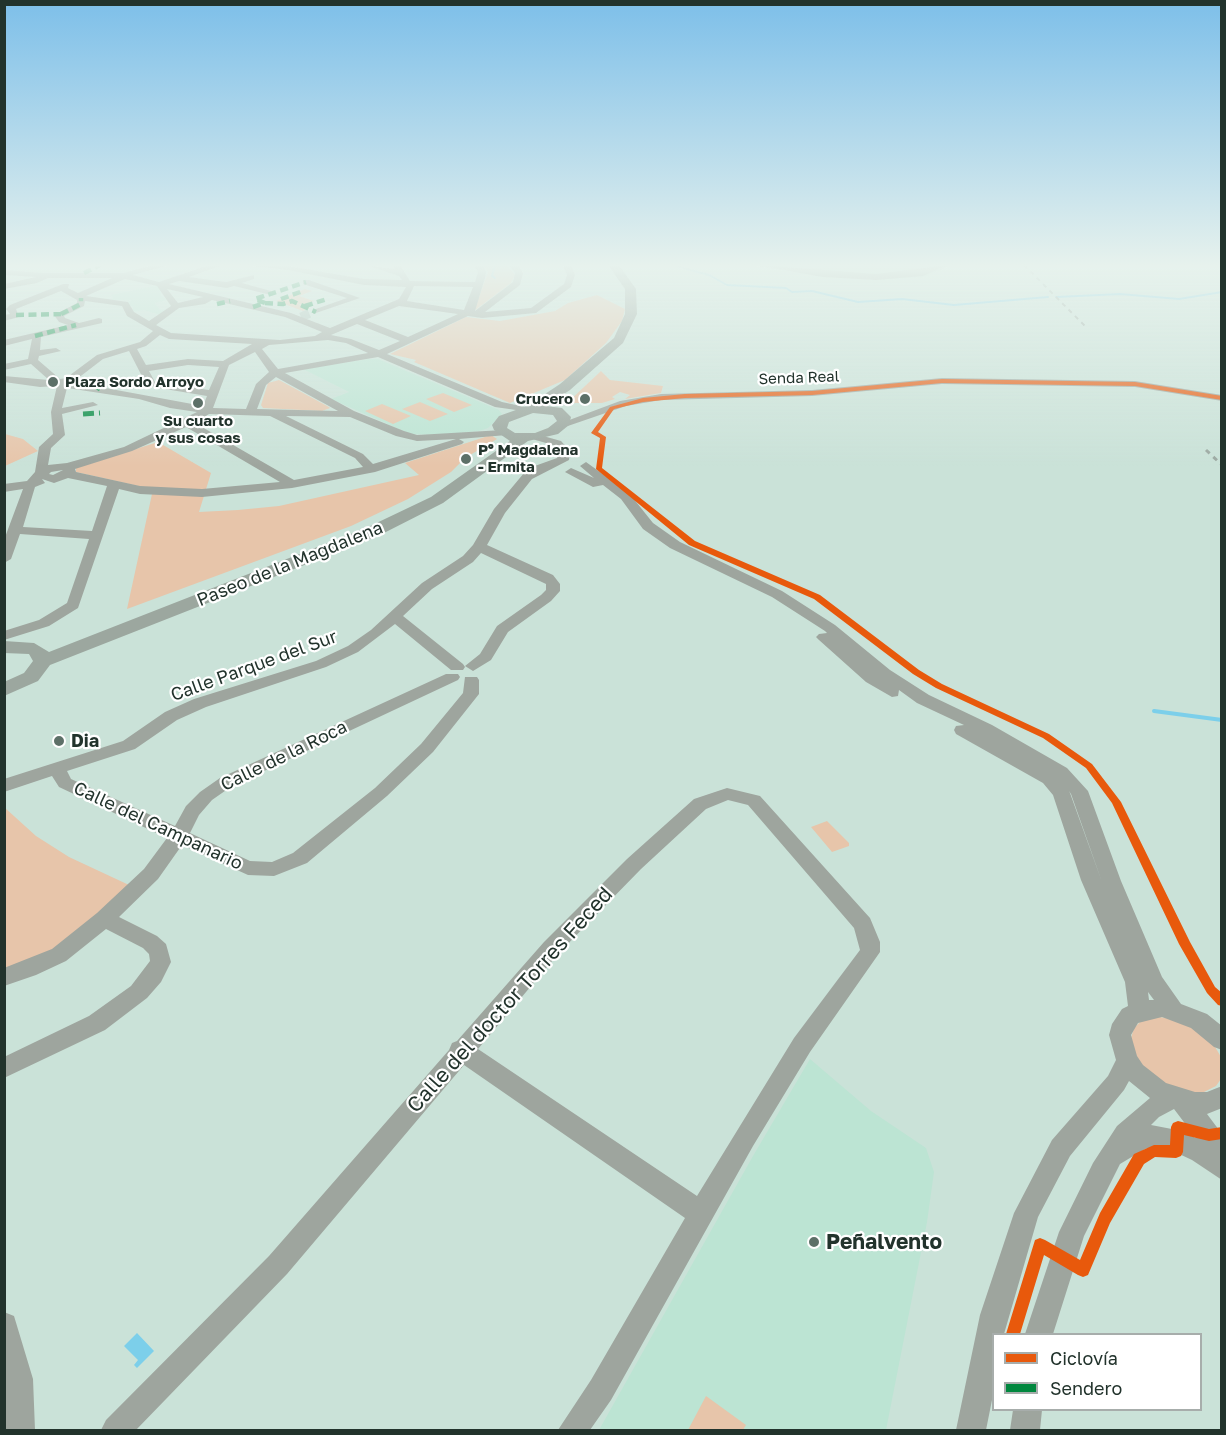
<!DOCTYPE html>
<meta charset="utf-8">
<style>
body{margin:0}
#map{position:relative;width:1226px;height:1435px;overflow:hidden;background:#cae2d8;font-family:"Golos Text",sans-serif}
canvas{display:block}
.frame{position:absolute;inset:0;border:6px solid #22332c;pointer-events:none}
.legend{position:absolute;left:992px;top:1333px;width:210px;height:78px;box-sizing:border-box;background:#fff;border:2px solid #a7adab;margin:0;padding:8px 10px;list-style:none;font-size:18px;color:#22332c}
.legend li{display:flex;align-items:center;gap:12px;height:30px}
.legend b{width:30px;border:2px solid #a7adab}
</style>
<div id="map">
<canvas width="1226" height="1435"></canvas>
<div class="frame"></div>
<ul class="legend">
<li><b style="height:8px;background:#e8590c"></b>Ciclovía</li>
<li><b style="height:8px;background:#00873e"></b>Sendero</li>
</ul>
</div>
<script>
const c = document.querySelector('canvas').getContext('2d');
c.lineJoin = 'round';
function paint(path, color) { c.fillStyle = color; c.fill(path, 'evenodd'); }
const toPath = rows => new Path2D(rows.map(r => 'M' + r).join(''));
function strokePath(path, color, width, dash) { c.strokeStyle = color; c.lineWidth = width; c.lineCap = dash ? 'butt' : 'round'; c.setLineDash(dash || []); c.stroke(path); }
function label(font, color, halo, rows, align = 'center') {
  c.font = font + ' "Golos Text",sans-serif'; c.lineWidth = 4.5; c.setLineDash([]); c.textBaseline = 'middle'; c.strokeStyle = halo; c.fillStyle = color; for (const [text, x, y, turn = 0] of rows) {
    c.save(); c.translate(x, y); c.rotate((+turn || 0) * Math.PI / 180); c.textAlign = isNaN(turn) ? turn : align; if (halo) c.strokeText(text, 0, 0); c.fillText(text, 0, 0); c.restore();
  }
}
const built = toPath([
 [750,265,952,265,924,277,884,280,825,277],
 [160,285,161,295,167,300,155,303,160,310,168,311,160,315,144,310,133,312,133,307,125,303,132,300,112,300,113,297,110,295],
 [369,359,378,359,499,410,502,414,488,428,479,431,443,435,410,434,331,399,349,392,303,369],
 [810,1059,871,1111,926,1148,934,1172,927,1222,886,1430,599,1430,753,1156]
]);
const green = toPath([
 [483,265,507,265,515,275,511,283,474,311,488,272],
 [305,289,312,291,299,296,314,301,304,305,295,303,310,308,303,311,276,301],
 [597,295,625,309,622,321,606,343,565,380,510,403,414,362,416,360,390,354,466,317,500,321,555,311,568,303],
 [601,371,610,380,663,386,661,393,625,399,630,395,620,392,612,397,615,399,602,403,567,403],
 [279,380,329,407,330,408,322,411,263,408,261,405,268,383],
 [443,393,472,405,454,412,426,399],
 [420,402,448,414,430,421,402,409],
 [382,404,411,416,393,424,365,411],
 [5,434,23,439,38,451,5,466],
 [491,435,497,439,465,458,451,472,408,499,351,526,127,609,152,494,147,488,76,472,76,468,158,442,211,473,199,512,238,510,279,506,419,475,405,463],
 [4,807,36,836,69,857,129,885,59,949,4,971],
 [827,821,849,843,849,846,832,852,811,827],
 [1154,1016,1183,1021,1211,1040,1221,1057,1221,1079,1216,1086,1204,1092,1189,1092,1160,1082,1138,1061,1131,1038,1134,1028,1142,1020],
 [706,1396,746,1425,743,1430,688,1430]
]);
const water = toPath([
 [137,1333,154,1351,137,1368,134,1365,138,1360,124,1346]
]);
const streamFar1 = toPath([
 [495,265,492,276,495,278],
 [676,266,709,275,727,285,786,288,792,292,812,291,858,302,902,299,954,305,1048,297],
 [1056,297,1120,294,1179,299,1222,292]
]);
const stream = toPath([
 [1154,711,1222,720]
]);
const minorTunnel = toPath([
 [301,317,310,313]
]);
const minor = toPath([
 [153,265,170,265,133,275,159,282,209,265,223,265,189,277,226,282,254,275,254,279,242,283,271,291,271,295,234,286,227,288,179,281,169,284,291,313,330,328,399,299,406,287,364,285,288,270,242,265,288,266,364,279,402,280,399,276,366,265,395,269,392,265,400,265,410,281,475,282,478,272,474,265,482,265,486,272,485,278,475,311,513,282,515,273,509,265,518,265,523,273,520,285,485,312,531,308,564,284,567,275,563,265,571,265,575,275,571,287,536,313,482,318,468,316,387,354,502,402,530,408,530,412,495,407,378,357,285,373,354,411,404,431,417,435,503,430,507,431,507,435,459,439,464,442,462,444,375,472,292,488,202,497,140,494,119,489,78,608,49,626,4,640,4,631,39,620,67,603,89,539,20,534,11,559,4,563,4,540,23,489,4,492,4,484,27,481,35,472,39,447,53,434,51,412,57,386,40,387,4,382,4,376,49,380,31,364,4,370,4,364,28,359,32,339,4,346,4,340,68,325,59,322,54,315,77,303,77,300,61,291,16,309,19,317,4,321,4,315,10,314,6,309,10,305,63,284,69,284,68,288,78,293,112,278,48,278,37,283,4,289,4,284,36,277,4,275,4,270,44,273,123,273,153,265],
 [125,279,157,286,171,306,149,321,134,312,128,302,86,296,125,279],
 [414,286,473,287,464,310,407,301,414,286],
 [167,289,203,297,178,303,167,289],
 [212,300,285,317,322,332,315,336,280,340,171,333,156,325,179,308,205,304,212,300],
 [85,301,122,306,127,316,153,331,140,342,97,355,66,378,60,379,38,360,39,356,61,351,56,348,40,350,41,337,102,323,102,319,99,318,79,323,65,318,64,316,84,306,85,301],
 [399,306,458,314,408,337,365,320,399,306],
 [357,324,400,341,379,350,351,339,331,335,357,324],
 [160,335,169,339,252,344,223,361,188,359,146,365,137,349,146,346,160,335],
 [328,340,346,343,368,353,278,369,262,349,269,345,328,340],
 [129,351,147,386,207,396,203,406,73,382,103,359,129,351],
 [255,352,269,372,256,384,246,409,213,408,229,365,255,352],
 [188,365,219,367,209,390,155,382,149,371,188,365],
 [276,377,338,411,257,409,266,385,276,377],
 [67,388,139,399,170,408,197,412,124,447,67,463,48,465,51,448,65,435,62,414,98,405,93,402,62,408,67,388],
 [209,414,270,416,355,458,363,467,294,480,195,423,209,414],
 [286,416,350,417,396,436,417,441,456,439,373,464,363,454,286,416],
 [186,427,280,482,202,489,140,486,76,472,75,469,132,451,186,427],
 [63,470,53,475,49,474,51,472,63,470],
 [68,478,107,486,92,531,23,527,35,487,45,483,42,479,54,483,68,478],
 [758,265,876,274,948,265,923,276,876,280,822,277,758,265],
 [303,280,309,280,360,298,313,314,313,310,347,298,303,284,303,280],
 [942,378,1135,381,1222,395,1222,401,1135,387,942,384,812,396,661,400,626,406,562,428,556,425,620,401,661,394,812,390,942,378],
 [536,434,561,441,570,451,569,460,532,479,505,513,487,545,553,575,560,584,560,591,551,601,508,632,491,660,473,671,465,666,480,654,497,626,541,595,546,590,546,584,481,553,473,562,432,589,403,616,463,664,465,667,463,670,451,670,395,624,358,652,326,667,206,707,177,720,135,749,67,771,71,779,175,826,186,806,200,792,220,778,446,674,458,674,460,677,458,680,232,786,212,800,199,815,190,833,250,861,272,862,293,853,375,788,421,744,463,693,465,677,477,677,479,680,479,694,433,752,387,796,307,863,274,876,248,875,182,845,158,879,119,917,157,936,166,944,171,962,161,982,147,998,105,1030,4,1078,4,1057,89,1016,131,986,150,961,149,954,143,948,106,929,66,961,36,975,4,986,4,968,52,949,97,913,144,869,167,838,59,787,52,776,4,792,4,779,123,741,165,712,194,699,316,661,348,646,371,630,422,583,463,556,473,545,494,509,524,473,532,467,557,458,558,451,553,445,532,439,532,435,536,434],
 [586,462,629,493,653,523,680,542,782,591,835,625,890,670,929,695,992,725,1067,768,1088,791,1121,881,1162,977,1181,1004,1207,1014,1222,1026,1222,1050,1214,1047,1191,1028,1162,1017,1138,1023,1131,1035,1137,1056,1143,1065,1166,1083,1195,1092,1207,1092,1222,1086,1222,1108,1207,1114,1222,1134,1222,1180,1192,1160,1175,1152,1153,1147,1145,1149,1120,1164,1084,1236,1053,1334,1025,1334,1059,1232,1093,1163,1117,1126,1150,1098,1129,1081,1124,1090,1070,1156,1038,1217,1004,1334,994,1334,994,1390,986,1430,956,1430,980,1315,1014,1213,1052,1140,1108,1076,1116,1060,1109,1035,1112,1024,1122,1009,1128,1006,1125,982,1081,880,1053,795,1043,783,956,734,954,730,956,726,964,725,917,703,899,690,898,696,892,697,866,682,819,640,816,637,819,634,827,633,825,631,772,597,670,548,643,529,621,499,603,485,593,487,565,472,571,468,594,478,580,466,586,462],
 [1069,791,1071,794,1102,882,1070,793,1069,791],
 [1148,992,1154,1000,1149,1000,1148,992],
 [1174,1109,1196,1138,1177,1130,1151,1125,1159,1117,1174,1109],
 [727,788,760,796,870,918,880,942,880,952,810,1052,753,1146,611,1400,590,1430,558,1430,591,1380,685,1218,464,1065,287,1274,136,1430,101,1430,106,1420,269,1256,449,1050,452,1043,457,1041,544,942,627,859,694,799,727,788],
 [728,800,748,805,854,928,860,950,794,1038,697,1196,478,1049,558,954,641,869,706,809,728,800],
 [4,1312,14,1316,33,1379,35,1430,5,1430,4,1312],
 [1013,1410,1042,1410,1040,1430,1010,1430,1013,1410]
]);
const major = toPath([
 [608,265,619,265,636,289,637,314,623,343,570,390,546,406,562,408,571,417,569,425,558,434,528,441,443,503,378,536,50,665,38,681,4,696,4,682,24,673,33,661,29,654,4,653,4,641,34,643,49,652,366,528,431,497,510,441,494,430,492,425,499,416,527,406,560,384,614,338,625,314,625,289,608,265],
 [533,413,553,415,557,421,548,428,535,433,515,433,507,428,509,422,533,413]
]);
const railFar1 = toPath([
 [1024,265,1085,326]
]);
const rail = toPath([
 [1206,450,1222,465]
]);
const quietFar1 = toPath([
 [84,273,100,265],
 [281,299,303,291],
 [265,303,283,304,292,301,316,312],
 [217,304,230,301],
 [305,306,327,299],
 [253,307,265,303,255,299,306,282],
 [61,314,81,304,81,298],
 [16,315,61,314],
 [35,336,76,325],
 [97,390,102,382,98,381]
]);
const quiet = toPath([
 [83,414,100,413]
]);
const cycleway = toPath([
 [942,379,1135,382,1222,396,1222,400,1135,386,942,383,812,395,685,398,643,402,614,409,598,432,606,437,602,468,695,541,820,595,919,670,942,684,1049,734,1092,764,1121,802,1190,942,1215,987,1222,993,1222,1006,1218,1005,1207,993,1179,944,1112,803,1086,768,1043,738,936,688,913,674,814,599,689,545,596,469,600,438,591,433,610,407,643,398,685,394,812,391,942,379],
 [1178,1121,1209,1129,1222,1127,1222,1139,1209,1141,1184,1135,1183,1152,1181,1156,1176,1158,1155,1157,1144,1164,1110,1223,1088,1275,1083,1277,1078,1275,1044,1255,1020,1334,1006,1334,1035,1240,1040,1238,1045,1240,1080,1260,1100,1213,1134,1154,1154,1145,1170,1145,1171,1127,1173,1123,1178,1121]
]);
const markers = [
 [53,382,6,"#5d7068"],
 [585,399,6,"#5d7068"],
 [198,403,6,"#5d7068"],
 [466,459,6,"#5d7068"],
 [59,741,6,"#5d7068"],
 [814,1242,6,"#5d7068"]
];
const farStreetnames = [
 ["Senda Real",799,378,-2]
];
const farPoinames = [
 ["Plaza Sordo Arroyo",65,382],
 ["Crucero",573,399,"right"],
 ["Su cuarto",198,421,"center"],
 ["y sus cosas",198,438,"center"],
 ["Pº Magdalena",478,450],
 ["- Ermita",478,467]
];
const streetNames = [
 ["Paseo de la Magdalena",290,564,-22],
 ["Calle Parque del Sur",254,666,-20],
 ["Calle de la Roca",284,756,-26],
 ["Calle del Campanario",158,826,25]
];
const poiNames = [
 ["Dia",71,741]
];
const nearStreetnames = [
 ["Calle del doctor Torres Feced",510,1000,-48]
];
const nearPoinames = [
 ["Peñalvento",826,1242]
];
paint(built, '#bce4d3');
paint(green, '#e7c5aa');
paint(water, '#7ccfea');
strokePath(streamFar1, '#7ccfea', 2);
strokePath(stream, '#7ccfea', 4);
strokePath(minorTunnel, '#a8bfb6', 9, [9, 4.5]);
paint(minor, '#9ea59e');
paint(major, '#9ca79f');
strokePath(railFar1, '#9ca9a2', 2, [4.5, 4.5]);
strokePath(rail, '#9ca9a2', 3, [5, 5]);
strokePath(quietFar1, '#00873e', 4.5, [8, 4.5]);
strokePath(quiet, '#00873e', 5, [11, 5]);
paint(cycleway, '#e8590c');
const sky = c.createLinearGradient(0, 0, 0, 466);
sky.addColorStop(0, '#7dbfe9');
sky.addColorStop(0.57, '#e7f2ed');
sky.addColorStop(1, '#e7f2ed00');
c.fillStyle = sky;
c.fillRect(0, 0, 1226, 466);
for (const [x, y, r, color] of markers) { const dot = new Path2D(); dot.arc(x, y, r, 0, 2 * Math.PI); c.fillStyle = color; c.fill(dot); strokePath(dot, '#fff', 2); }
label('15px', '#22332c', '#fff', farStreetnames);
label('bold 15px', '#22332c', '#fff', farPoinames, 'left');
label('18px', '#22332c', '#fff', streetNames);
label('bold 18px', '#22332c', '#fff', poiNames, 'left');
label('21px', '#22332c', '#fff', nearStreetnames);
label('bold 21px', '#22332c', '#fff', nearPoinames, 'left');
</script>
